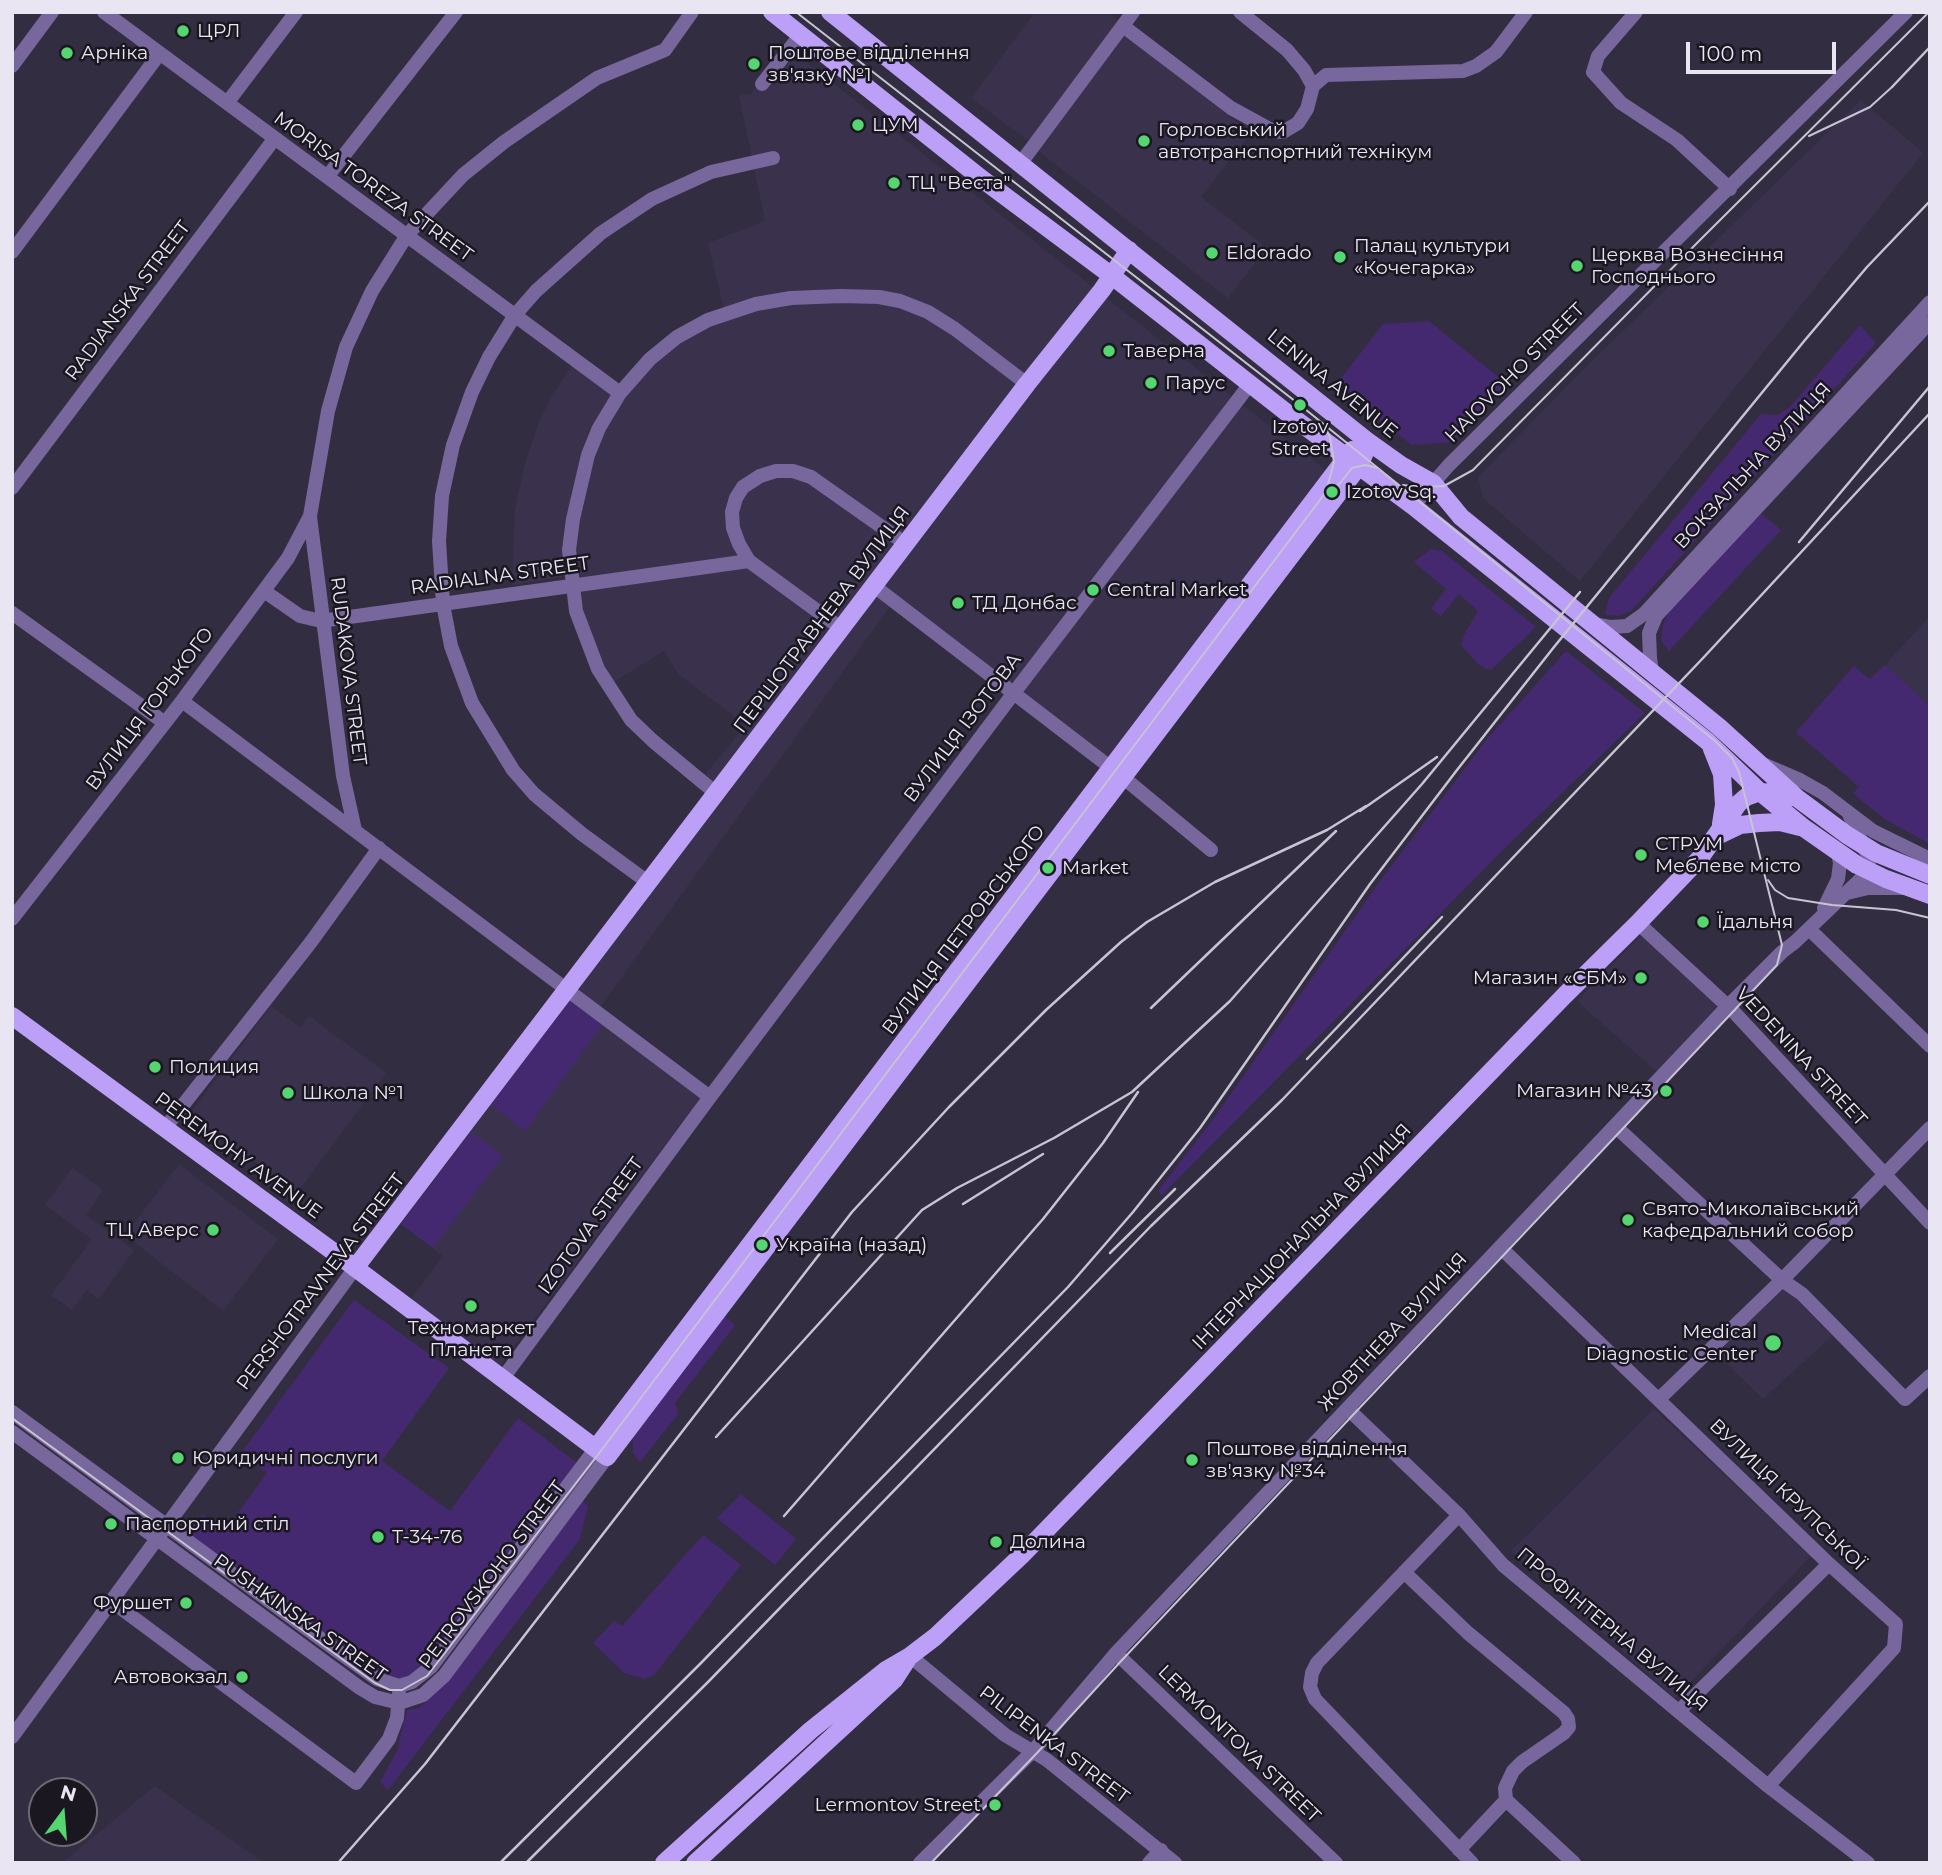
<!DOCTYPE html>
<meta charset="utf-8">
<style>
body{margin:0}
#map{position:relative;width:1942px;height:1875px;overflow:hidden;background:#332d41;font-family:Montserrat,sans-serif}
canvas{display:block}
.frame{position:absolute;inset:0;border:14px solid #e9e5f3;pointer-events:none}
.north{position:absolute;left:28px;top:1777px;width:70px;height:70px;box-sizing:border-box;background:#1a1720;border:2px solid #6d6974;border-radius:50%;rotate:16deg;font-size:19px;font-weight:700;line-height:28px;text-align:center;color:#e9e5f3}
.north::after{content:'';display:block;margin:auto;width:24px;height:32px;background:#55d671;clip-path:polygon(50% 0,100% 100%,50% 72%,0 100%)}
.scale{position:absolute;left:1686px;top:42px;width:150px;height:32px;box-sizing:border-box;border:4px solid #e9e5f3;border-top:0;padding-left:9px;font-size:21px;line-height:24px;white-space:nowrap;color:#e9e5f3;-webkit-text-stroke:5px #1a1720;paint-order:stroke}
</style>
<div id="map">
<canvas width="1942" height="1875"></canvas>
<div class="frame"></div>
<div class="north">N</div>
<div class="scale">100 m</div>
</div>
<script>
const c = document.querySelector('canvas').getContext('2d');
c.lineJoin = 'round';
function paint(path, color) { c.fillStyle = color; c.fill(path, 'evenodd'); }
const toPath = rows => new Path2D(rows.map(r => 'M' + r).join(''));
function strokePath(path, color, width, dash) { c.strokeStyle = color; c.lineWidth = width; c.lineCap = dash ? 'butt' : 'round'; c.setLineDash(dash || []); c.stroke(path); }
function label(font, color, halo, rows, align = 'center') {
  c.font = font + ' Montserrat,sans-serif'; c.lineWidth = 5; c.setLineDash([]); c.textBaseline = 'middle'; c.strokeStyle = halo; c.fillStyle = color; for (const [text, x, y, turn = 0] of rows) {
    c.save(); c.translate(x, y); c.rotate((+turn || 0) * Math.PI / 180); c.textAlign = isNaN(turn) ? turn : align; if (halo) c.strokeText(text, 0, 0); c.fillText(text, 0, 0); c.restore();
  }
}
const built = toPath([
 [1035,12,1107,12,1122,23,1032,144,971,98],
 [1125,35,1251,133,1201,197,1267,248,1228,298,1036,149],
 [787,47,1328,472,1111,760,897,597,600,1007,576,989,721,793,703,777,746,725,679,675,664,651,613,682,596,647,585,616,577,574,512,585,515,509,525,463,539,422,552,396,574,363,622,398,646,369,673,346,726,317,708,243,765,221,739,95,751,94],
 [1861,100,1923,153,1580,581,1483,498,1478,477,1587,366],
 [1930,616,1930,706,1885,665],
 [1643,933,1720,1006,1658,1073,1577,1001],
 [570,999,701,1097,500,1365,411,1299,443,1256,401,1224],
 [271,1006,300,1027,309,1016,386,1073,297,1193,190,1114],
 [179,1164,278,1239,223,1311,125,1235],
 [72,1168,103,1190,86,1215,134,1250,99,1299,87,1290,72,1310,51,1295,92,1239,45,1205],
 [1784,1287,1832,1336,1763,1399,1714,1351],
 [1654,1409,1811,1556,1675,1698,1511,1551],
 [155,1786,264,1863,62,1863]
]);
const green = toPath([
 [1429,321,1508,385,1452,442,1412,445,1336,385,1383,324],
 [1860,325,1876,343,1632,610,1618,616,1605,615,1609,598,1761,414,1778,415,1791,406],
 [1761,513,1781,530,1669,651,1661,641,1663,626,1669,609],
 [1431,549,1442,551,1536,627,1492,669,1486,669,1478,664,1461,645,1464,635,1478,611,1459,594,1441,616,1431,609,1446,589,1414,562],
 [1566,651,1645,713,1507,846,1162,1195,1158,1191,1214,1118,1380,881,1487,739],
 [1885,665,1930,706,1930,844,1886,820,1862,801,1853,793,1859,787,1796,732,1854,666,1870,679],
 [570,999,603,1024,525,1131,491,1105],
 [471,1132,503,1156,433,1248,401,1224],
 [354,1300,449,1368,382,1461,450,1511,518,1418,577,1463,423,1668,405,1678,385,1678,188,1533,202,1514,225,1530,267,1473,241,1453],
 [724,1316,735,1325,675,1403,678,1414,640,1462,633,1453,633,1432],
 [741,1494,796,1539,775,1565,717,1518],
 [583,1501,588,1506,580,1539,388,1790,380,1782,397,1751,407,1710,419,1708,443,1686],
 [703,1535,741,1565,654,1675,644,1679,624,1673,593,1643,614,1621,622,1626]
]);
const minor = toPath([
 [104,12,620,393],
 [1240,12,1287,50,1304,70,1313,86],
 [1636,12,1598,56,1593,72,1621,103,1677,140,1730,189],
 [1123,26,1231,108,1273,131,1283,132,1298,123,1307,109,1313,86,1326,75,1463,71,1476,66,1496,52,1526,12],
 [12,66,52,12],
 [762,84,801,34],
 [227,103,296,12],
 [1020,164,1133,12],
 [327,177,456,12],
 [12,252,160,53],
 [12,488,275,138],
 [1413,506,1449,465,1906,12],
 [310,517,343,776,355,830],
 [874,586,1119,774,1211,850],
 [264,591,300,616,321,621,749,561],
 [12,613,165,723],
 [1593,624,1610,627,1627,626,1644,614,1930,302],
 [842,629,749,561,739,544,733,528,732,512,736,498,743,487,760,476,776,471,793,471,811,477,906,544],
 [1652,672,1650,658,1649,633,1656,616,1930,322],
 [182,701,710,1097],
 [1765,765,1800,780,1823,793,1873,831,1930,859],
 [717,794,653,741,631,720,598,669,576,611,569,550,573,519,588,455,599,428,620,393,650,359,677,337,708,320,756,304,791,298,841,296,879,297,900,301,928,312,955,329,1027,384],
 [649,883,582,834,534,794,513,770,472,703,451,646,443,604,439,541,442,496,453,445,472,392,489,357,515,315,536,291,601,233,652,199,711,172,773,158],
 [1847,893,1868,888,1903,888],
 [1824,908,1838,879,1840,863,1838,853],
 [12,919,182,701,288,558,310,516,328,411,346,347,372,291,407,235,463,175,504,142,597,78,665,50,692,12],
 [1638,923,1733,1011,1930,1223],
 [1809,929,1930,1046],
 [1615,1126,1782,1280,1802,1294,1905,1399,1930,1376],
 [165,1128,311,942,379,848],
 [1500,1247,1829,1564,1896,1624,1894,1648,1768,1786],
 [503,1378,710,1097,1013,694,1250,384],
 [1659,1399,1782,1280,1930,1128],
 [1348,1409,1459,1515,1503,1565,1768,1786,1868,1863],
 [12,1412,336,1650,377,1679,399,1686,412,1682,431,1667,596,1448],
 [12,1432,360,1688,375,1697,399,1703,423,1695,444,1676,607,1457],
 [1459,1515,1317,1663,1312,1673,1310,1687,1315,1699,1472,1863],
 [1404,1572,1468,1633,1564,1713,1568,1719,1569,1727,1564,1733,1522,1762,1513,1771,1505,1788,1506,1800],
 [111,1601,356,1783,389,1739,397,1718,399,1693],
 [1116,1653,1336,1863],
 [910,1656,1005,1735,1047,1760,1175,1863],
 [1679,1711,1829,1564],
 [12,1737,355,1268],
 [1459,1850,1506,1800,1574,1863],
 [920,1863,1033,1751,1116,1653,1728,1006,1782,952,1795,942,1869,871,1869,858,1849,814],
 [1149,1863,1161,1850]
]);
const major = toPath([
 [772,12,982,179,1112,276,1291,416,1413,506,1707,741,1760,792,1804,828,1857,865,1886,879,1930,895],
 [830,12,1366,440,1401,465,1433,483,1461,517,1719,727,1797,798,1847,835,1876,853,1930,875],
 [1712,749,1722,774,1724,805,1721,824],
 [1719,835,1740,825,1759,823,1780,822,1800,827],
 [12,1016,346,1261,607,1457,1359,466,1366,450,1366,440],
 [355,1268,1027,384,1102,290,1129,250],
 [596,1448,1352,450],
 [664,1863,811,1730,886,1670,910,1656,935,1637,1022,1555,1565,995,1638,923,1700,858,1738,804,1746,797,1760,792,1776,793,1797,798],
 [695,1863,894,1680,907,1660]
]);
const tram = toPath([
 [796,12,1300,405,1714,740,1732,758,1739,772,1782,945,1777,965,1122,1660,1037,1753,931,1863],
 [1809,136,1870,107,1892,87],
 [1403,485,1420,487,1444,486,1473,470,1699,241,1929,12],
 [1329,497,1352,468,1365,465,1378,468],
 [1768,880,1775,890,1788,898,1832,905,1896,910,1930,918],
 [12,1418,375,1683,390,1690,402,1690,427,1676,600,1452,1326,492,1334,462,1330,437,1325,427]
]);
const rail = toPath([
 [1892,87,1930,47],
 [1799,542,1930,386],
 [1360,811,1437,757],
 [1151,1008,1336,831],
 [1307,1059,1442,917],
 [963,1204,1043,1154],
 [1110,1253,1175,1189],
 [716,1437,922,1210,957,1188,1054,1138,1132,1092,1230,1001,1422,784,1580,592],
 [784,1516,1043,1219,1103,1143,1138,1092],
 [338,1863,425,1764,852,1212,949,1107,1046,1010,1121,942,1147,922,1215,882,1327,830,1366,806],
 [500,1863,700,1664,1068,1287,1133,1212,1200,1128,1370,884,1457,770,1554,647,1805,340,1867,267,1930,201],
 [526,1863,709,1681,1151,1226,1282,1100,1704,657,1930,413]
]);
const markers = [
 [183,31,7,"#55d671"],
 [67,53,7,"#55d671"],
 [754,64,7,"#55d671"],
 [858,125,7,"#55d671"],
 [1144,141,7,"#55d671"],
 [894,183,7,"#55d671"],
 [1212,253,7,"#55d671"],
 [1340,257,7,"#55d671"],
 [1577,266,7,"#55d671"],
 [1109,351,7,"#55d671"],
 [1151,383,7,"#55d671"],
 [1300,405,7,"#55d671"],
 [1332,492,7,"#55d671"],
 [1093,590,7,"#55d671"],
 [958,603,7,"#55d671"],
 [1641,855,7,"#55d671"],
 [1048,868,7,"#55d671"],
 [1703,922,7,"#55d671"],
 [1641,978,7,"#55d671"],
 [155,1067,7,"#55d671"],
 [1666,1091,7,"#55d671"],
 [288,1093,7,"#55d671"],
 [1628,1220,7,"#55d671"],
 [213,1230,7,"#55d671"],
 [762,1245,7,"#55d671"],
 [471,1306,7,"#55d671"],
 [1773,1343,9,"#55d671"],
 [178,1458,7,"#55d671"],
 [1192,1460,7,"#55d671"],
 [111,1524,7,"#55d671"],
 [378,1537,7,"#55d671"],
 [996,1542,7,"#55d671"],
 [186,1603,7,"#55d671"],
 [242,1677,7,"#55d671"],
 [995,1805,7,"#55d671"]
];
const poiNames = [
 ["ЦРЛ",197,31],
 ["Арніка",81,53],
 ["Поштове відділення",768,53],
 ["зв'язку №1",768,75],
 ["ЦУМ",872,125],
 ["Горловський",1158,130],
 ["автотранспортний технікум",1158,152],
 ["ТЦ \"Веста\"",908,183],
 ["Палац культури",1354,246],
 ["«Кочегарка»",1354,268],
 ["Eldorado",1226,253],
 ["Церква Вознесіння",1591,255],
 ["Господнього",1591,277],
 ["Таверна",1123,351],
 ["Парус",1165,383],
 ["Izotov",1300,427,"center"],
 ["Street",1300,449,"center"],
 ["Izotov Sq.",1346,492],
 ["Central Market",1107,590],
 ["ТД Донбас",972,603],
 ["СТРУМ",1655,844],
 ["Меблеве місто",1655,866],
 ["Market",1062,868],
 ["Їдальня",1717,922],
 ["Магазин «СБМ»",1627,978,"right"],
 ["Полиция",169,1067],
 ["Магазин №43",1652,1091,"right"],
 ["Школа №1",302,1093],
 ["Свято-Миколаївський",1642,1209],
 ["кафедральний собор",1642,1231],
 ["ТЦ Аверс",199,1230,"right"],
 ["Україна (назад)",776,1245],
 ["Техномаркет",471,1328,"center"],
 ["Планета",471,1350,"center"],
 ["Medical",1757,1332,"right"],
 ["Diagnostic Center",1757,1354,"right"],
 ["Поштове відділення",1206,1449],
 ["зв'язку №34",1206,1471],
 ["Юридичні послуги",192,1458],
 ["Паспортний стіл",125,1524],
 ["Т-34-76",392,1537],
 ["Долина",1010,1542],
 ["Фуршет",172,1603,"right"],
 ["Автовокзал",228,1677,"right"],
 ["Lermontov Street",981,1805,"right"]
];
const streetNames = [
 ["MORISA TOREZA STREET",373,187,36],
 ["RADIANSKA STREET",128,301,-53],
 ["HAIOVOHO STREET",1515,373,-45],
 ["LENINA AVENUE",1332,384,39],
 ["ВОКЗАЛЬНА ВУЛИЦЯ",1753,466,-47],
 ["RADIALNA STREET",500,576,-8],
 ["ПЕРШОТРАВНЕВА ВУЛИЦЯ",822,620,-53],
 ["RUDAKOVA STREET",348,671,83],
 ["ВУЛИЦЯ ГОРЬКОГО",150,709,-53],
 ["ВУЛИЦЯ ІЗОТОВА",963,728,-53],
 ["ВУЛИЦЯ ПЕТРОВСЬКОГО",964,930,-53],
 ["VEDENINA STREET",1801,1057,47],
 ["PEREMOHY AVENUE",238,1156,36],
 ["IZOTOVA STREET",591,1226,-54],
 ["ІНТЕРНАЦІОНАЛЬНА ВУЛИЦЯ",1302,1237,-46],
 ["PERSHOTRAVNEVA STREET",321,1282,-53],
 ["ЖОВТНЕВА ВУЛИЦЯ",1393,1332,-47],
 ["ВУЛИЦЯ КРУПСЬКОЇ",1787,1495,44],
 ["PETROVSKOHO STREET",492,1575,-53],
 ["PUSHKINSKA STREET",300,1618,35],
 ["ПРОФІНТЕРНА ВУЛИЦЯ",1612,1630,40],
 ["LERMONTOVA STREET",1239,1744,44],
 ["PILIPENKA STREET",1054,1745,37]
];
paint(built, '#3a324d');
paint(green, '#452970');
strokePath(minor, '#78679c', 14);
strokePath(major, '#bca0f7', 18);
strokePath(tram, '#c8c4d3', 2);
strokePath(rail, '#c8c4d3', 2.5);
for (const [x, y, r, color] of markers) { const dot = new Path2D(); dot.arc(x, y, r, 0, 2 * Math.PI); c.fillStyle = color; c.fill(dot); strokePath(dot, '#1a1720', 2.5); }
label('19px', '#e9e5f3', '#1a1720', poiNames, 'left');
label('19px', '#e9e5f3', '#1a1720', streetNames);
</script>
